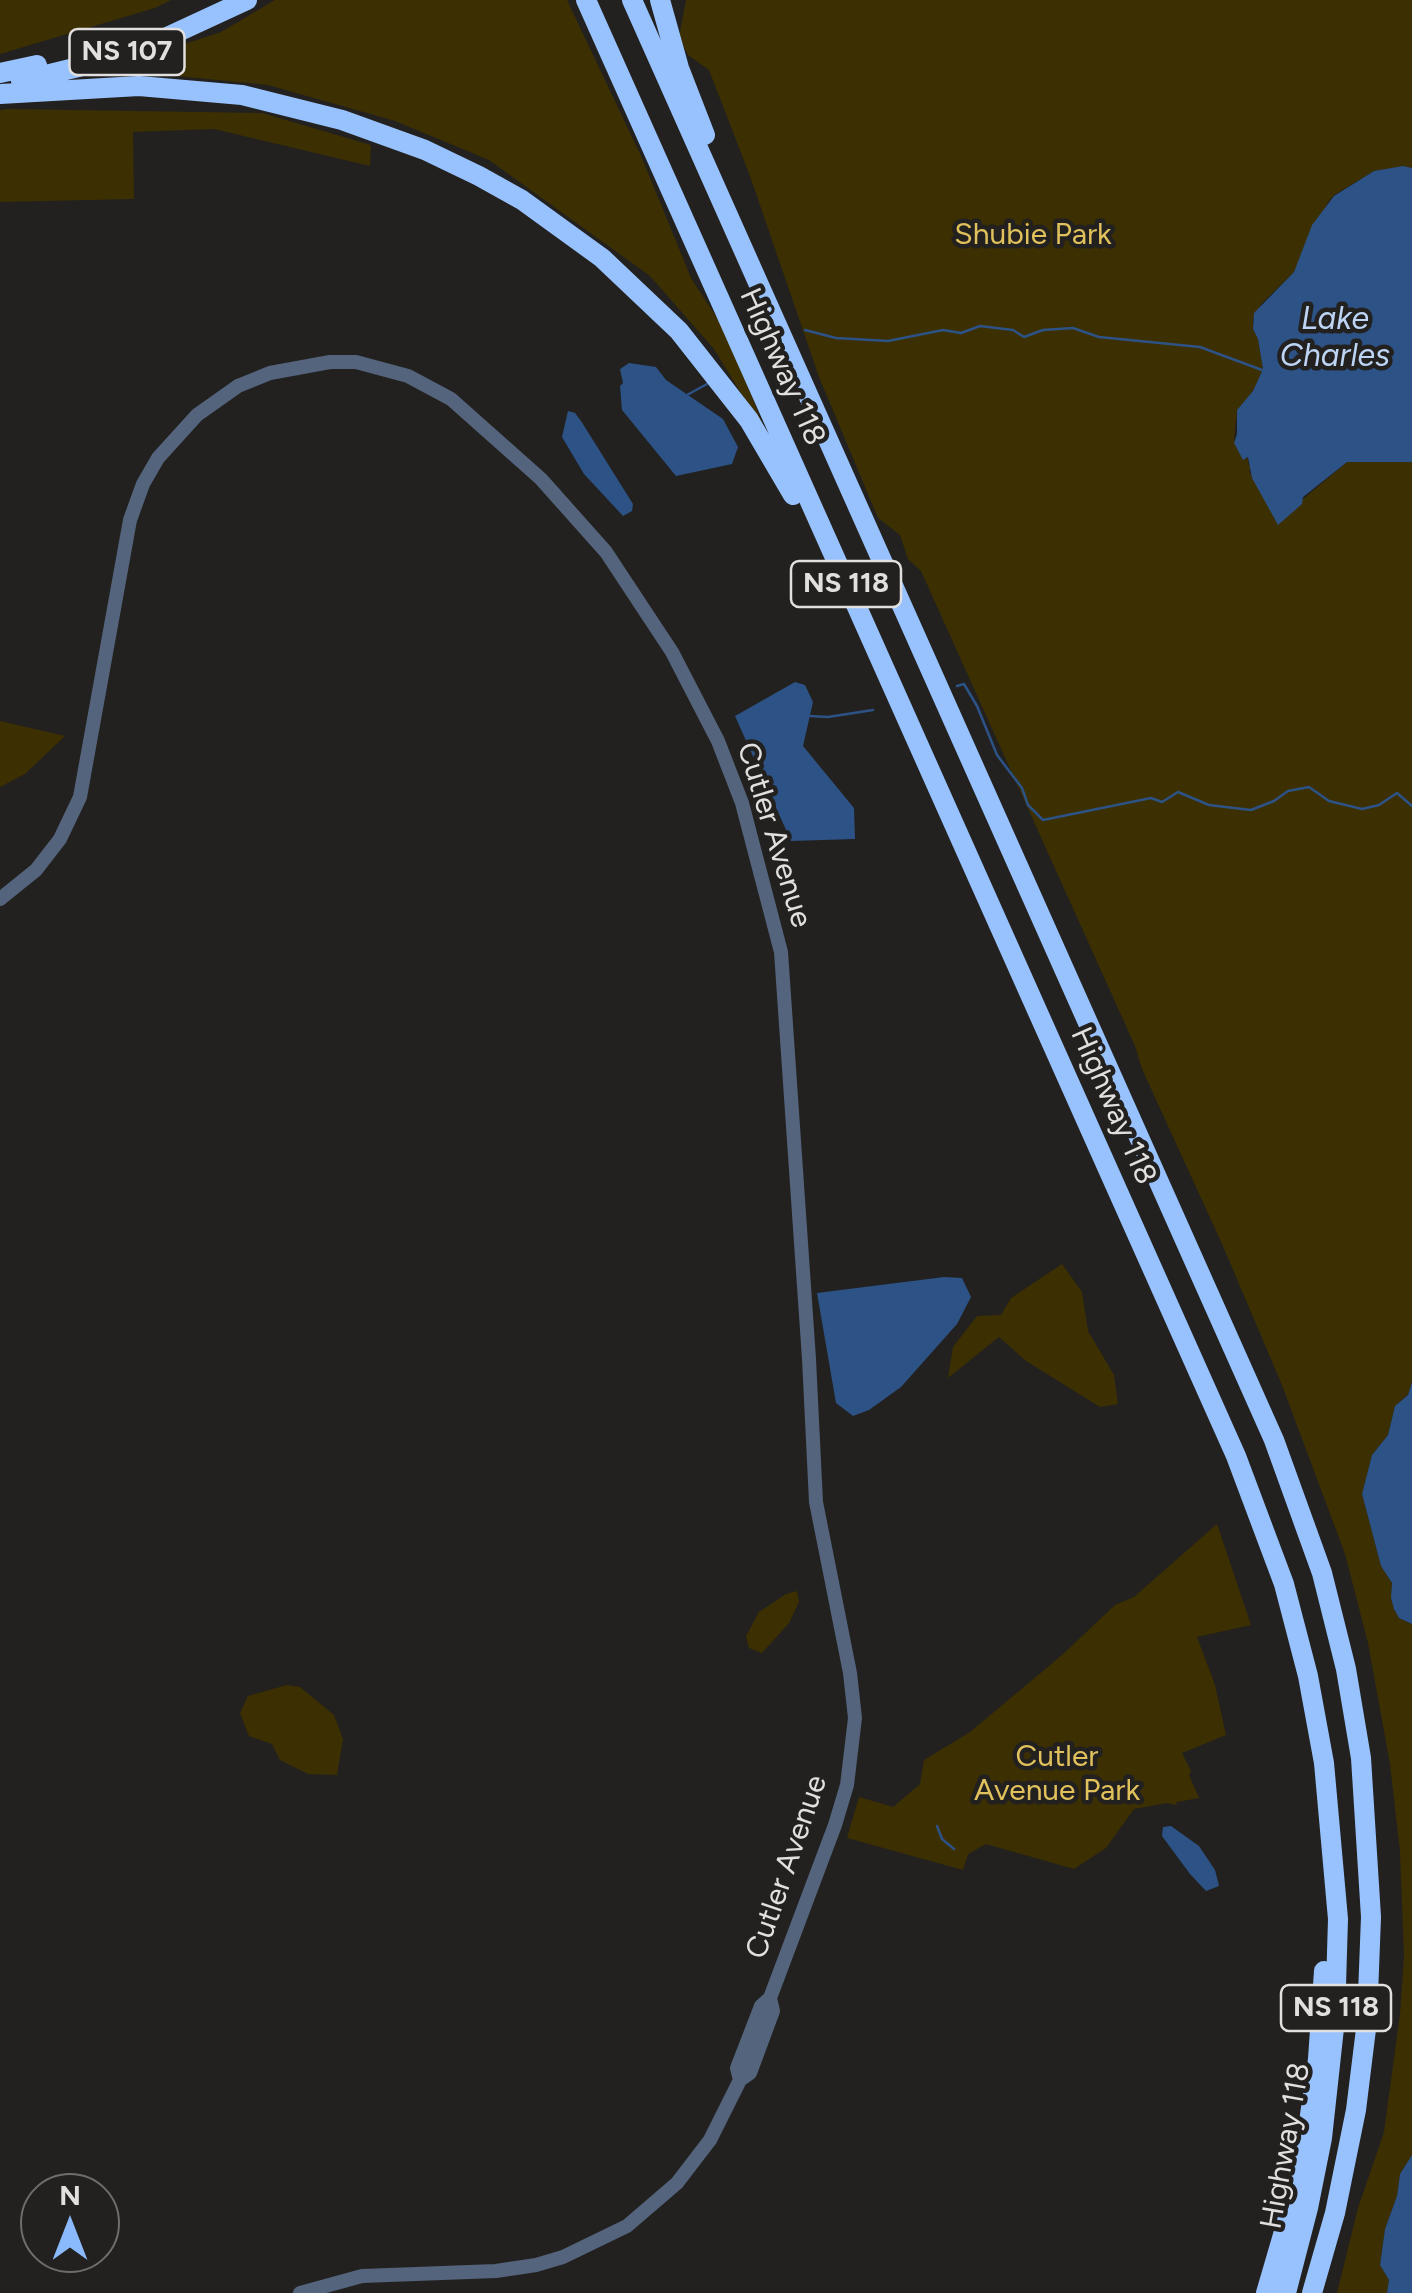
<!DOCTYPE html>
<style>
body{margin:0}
#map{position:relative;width:1412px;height:2293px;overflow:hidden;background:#22211f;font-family:Figtree,sans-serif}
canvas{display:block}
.north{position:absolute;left:20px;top:2173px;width:100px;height:100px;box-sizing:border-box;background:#22211f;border:2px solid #6e6d6c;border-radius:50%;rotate:0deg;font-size:28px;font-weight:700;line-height:40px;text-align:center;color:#e1e0df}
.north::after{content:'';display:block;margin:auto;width:35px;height:45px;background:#8bbafc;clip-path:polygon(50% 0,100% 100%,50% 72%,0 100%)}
</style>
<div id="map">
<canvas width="1412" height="2293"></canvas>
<div class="north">N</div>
</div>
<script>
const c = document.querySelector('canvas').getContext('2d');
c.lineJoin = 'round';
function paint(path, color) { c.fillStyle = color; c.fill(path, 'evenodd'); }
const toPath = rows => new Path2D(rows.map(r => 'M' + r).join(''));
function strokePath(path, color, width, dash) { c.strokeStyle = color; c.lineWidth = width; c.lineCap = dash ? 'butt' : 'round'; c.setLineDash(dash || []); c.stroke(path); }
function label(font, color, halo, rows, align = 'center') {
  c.font = font + ' Figtree,sans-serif'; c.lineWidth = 9; c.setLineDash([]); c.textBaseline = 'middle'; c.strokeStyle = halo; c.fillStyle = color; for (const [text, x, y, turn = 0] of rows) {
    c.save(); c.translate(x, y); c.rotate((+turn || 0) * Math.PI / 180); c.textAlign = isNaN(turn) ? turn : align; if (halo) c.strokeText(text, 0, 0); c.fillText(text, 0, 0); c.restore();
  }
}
const green = toPath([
 [0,0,171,0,155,8,0,54],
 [275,0,567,0,642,158,691,278,728,335,767,436,714,349,650,276,489,160,395,121,268,85,116,70,142,58,221,32],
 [686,0,1412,0,1412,168,1403,166,1374,171,1334,195,1328,202,1294,272,1261,304,1253,319,1253,329,1258,339,1263,369,1253,391,1237,410,1234,439,1242,457,1246,460,1247,455,1249,466,1253,466,1249,470,1252,478,1263,492,1276,522,1347,462,1412,462,1412,1382,1408,1394,1395,1406,1388,1435,1372,1455,1362,1494,1381,1566,1392,1583,1391,1598,1394,1609,1399,1618,1412,1624,1412,2155,1400,2174,1397,2196,1385,2229,1380,2265,1389,2280,1387,2293,1337,2293,1358,2208,1384,2132,1400,2014,1404,1956,1400,1852,1390,1764,1368,1643,1345,1554,1282,1385,1222,1244,1142,1069,1135,1046,921,571,908,559,900,535,878,518,819,377,750,176,709,70,688,55,679,37],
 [8,109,262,113,371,145,370,166,214,129,133,132,134,199,0,202,0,344,0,110],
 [0,721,65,736,25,774,0,787],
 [1062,1264,1082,1292,1088,1331,1114,1375,1118,1404,1100,1407,1026,1361,999,1337,948,1378,953,1347,977,1316,1001,1315,1011,1298],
 [1217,1524,1251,1625,1197,1637,1215,1685,1226,1735,1182,1753,1191,1771,1189,1775,1199,1798,1177,1802,1176,1805,1167,1803,1134,1809,1106,1848,1074,1869,986,1844,968,1854,963,1870,847,1838,859,1797,893,1807,920,1784,924,1760,970,1732,1062,1655,1115,1605,1134,1597],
 [797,1591,799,1602,789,1623,762,1653,749,1648,746,1636,759,1612,786,1594],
 [287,1685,300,1687,334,1715,343,1739,337,1775,308,1774,280,1760,272,1744,249,1736,240,1713,248,1696]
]);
const water = toPath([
 [1403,166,1412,168,1412,462,1347,462,1303,497,1302,504,1278,525,1252,478,1248,457,1243,460,1234,443,1237,434,1237,410,1253,391,1263,369,1258,339,1253,329,1254,313,1294,272,1312,225,1334,196,1374,171],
 [629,363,656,367,666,380,723,419,738,447,732,464,676,476,622,410,620,386,623,383,620,369],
 [568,411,575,413,581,421,633,504,632,511,623,516,584,474,562,437],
 [795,682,805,685,813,702,803,746,854,808,855,839,791,841,735,716],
 [944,1277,962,1278,971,1297,957,1324,901,1387,869,1410,853,1416,836,1403,817,1293],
 [1412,1382,1412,1624,1399,1618,1394,1609,1391,1598,1392,1583,1381,1566,1362,1494,1372,1455,1388,1435,1395,1406,1408,1395],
 [1171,1826,1199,1846,1215,1870,1219,1886,1206,1891,1190,1874,1162,1836,1163,1827],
 [1412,2155,1412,2293,1387,2293,1389,2280,1380,2265,1385,2229,1397,2196,1400,2174]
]);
const stream = toPath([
 [805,330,836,338,888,341,943,330,961,333,980,326,1013,330,1024,337,1043,330,1073,328,1099,337,1200,347,1262,370],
 [687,395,707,384],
 [957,686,964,684,977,706,997,755,1022,788,1028,805,1043,820,1151,798,1162,802,1178,792,1209,805,1251,810,1274,801,1288,791,1309,787,1329,801,1362,809,1379,805,1397,793,1412,806],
 [810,716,828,717,873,710],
 [937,1826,942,1839,954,1849]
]);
const tertiary = toPath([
 [0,899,36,870,60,839,80,797,130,520,143,484,158,458,197,415,238,386,270,373,330,362,356,362,408,376,451,399,541,479,606,552,672,652,718,741,742,803,781,952,809,1359,816,1502,850,1673,855,1718,847,1785,835,1825,770,1998,761,2006,737,2068,740,2080],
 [300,2293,362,2276,496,2271,536,2265,563,2257,627,2226,677,2183,710,2140,740,2080,750,2073,773,2011,770,1998]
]);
const motorway = toPath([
 [586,0,1236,1456,1284,1584,1308,1676,1324,1763,1338,1919,1335,2019,1322,2138,1308,2208,1286,2293],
 [632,0,1274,1440,1322,1573,1346,1669,1361,1758,1371,1917,1367,2021,1356,2110,1335,2213,1312,2293],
 [660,0,679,68,705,135],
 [0,73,37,65],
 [21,81,99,62,154,43,247,0],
 [0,94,139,86,242,95,342,120,425,150,479,176,522,200,602,258,679,331,749,420,793,495],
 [1266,2293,1292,2204,1307,2136,1318,2059,1324,1971]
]);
const shields = [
 [127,52,115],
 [846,584,110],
 [1336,2008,110]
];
const shieldNames = [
 ["NS 107",127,52],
 ["NS 118",846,584],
 ["NS 118",1336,2008]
];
const parkNames = [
 ["Shubie Park",1033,235],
 ["Cutler",1057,1757],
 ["Avenue Park",1057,1791]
];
const streetNames = [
 ["Highway 118",782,367,66],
 ["Cutler Avenue",774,835,73],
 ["Highway 118",1113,1106,66],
 ["Cutler Avenue",787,1867,-71],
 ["Highway 118",1286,2146,-80]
];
const waterNames = [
 ["Lake",1335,320],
 ["Charles",1335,357]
];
paint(green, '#3c2f02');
paint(water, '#2d5285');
strokePath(stream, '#2d5285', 2.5);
strokePath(tertiary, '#54647c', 14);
strokePath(motorway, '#98c2fe', 20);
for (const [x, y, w] of shields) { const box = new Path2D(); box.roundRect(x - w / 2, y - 23, w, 46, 8); c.fillStyle = '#22211f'; c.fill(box); strokePath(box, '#e1e0df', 2.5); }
label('bold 28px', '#e1e0df', null, shieldNames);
label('30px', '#e1c15c', '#22211f', parkNames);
label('30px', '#e1e0df', '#22211f', streetNames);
label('italic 32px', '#bdd4f4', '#22211f', waterNames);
</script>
